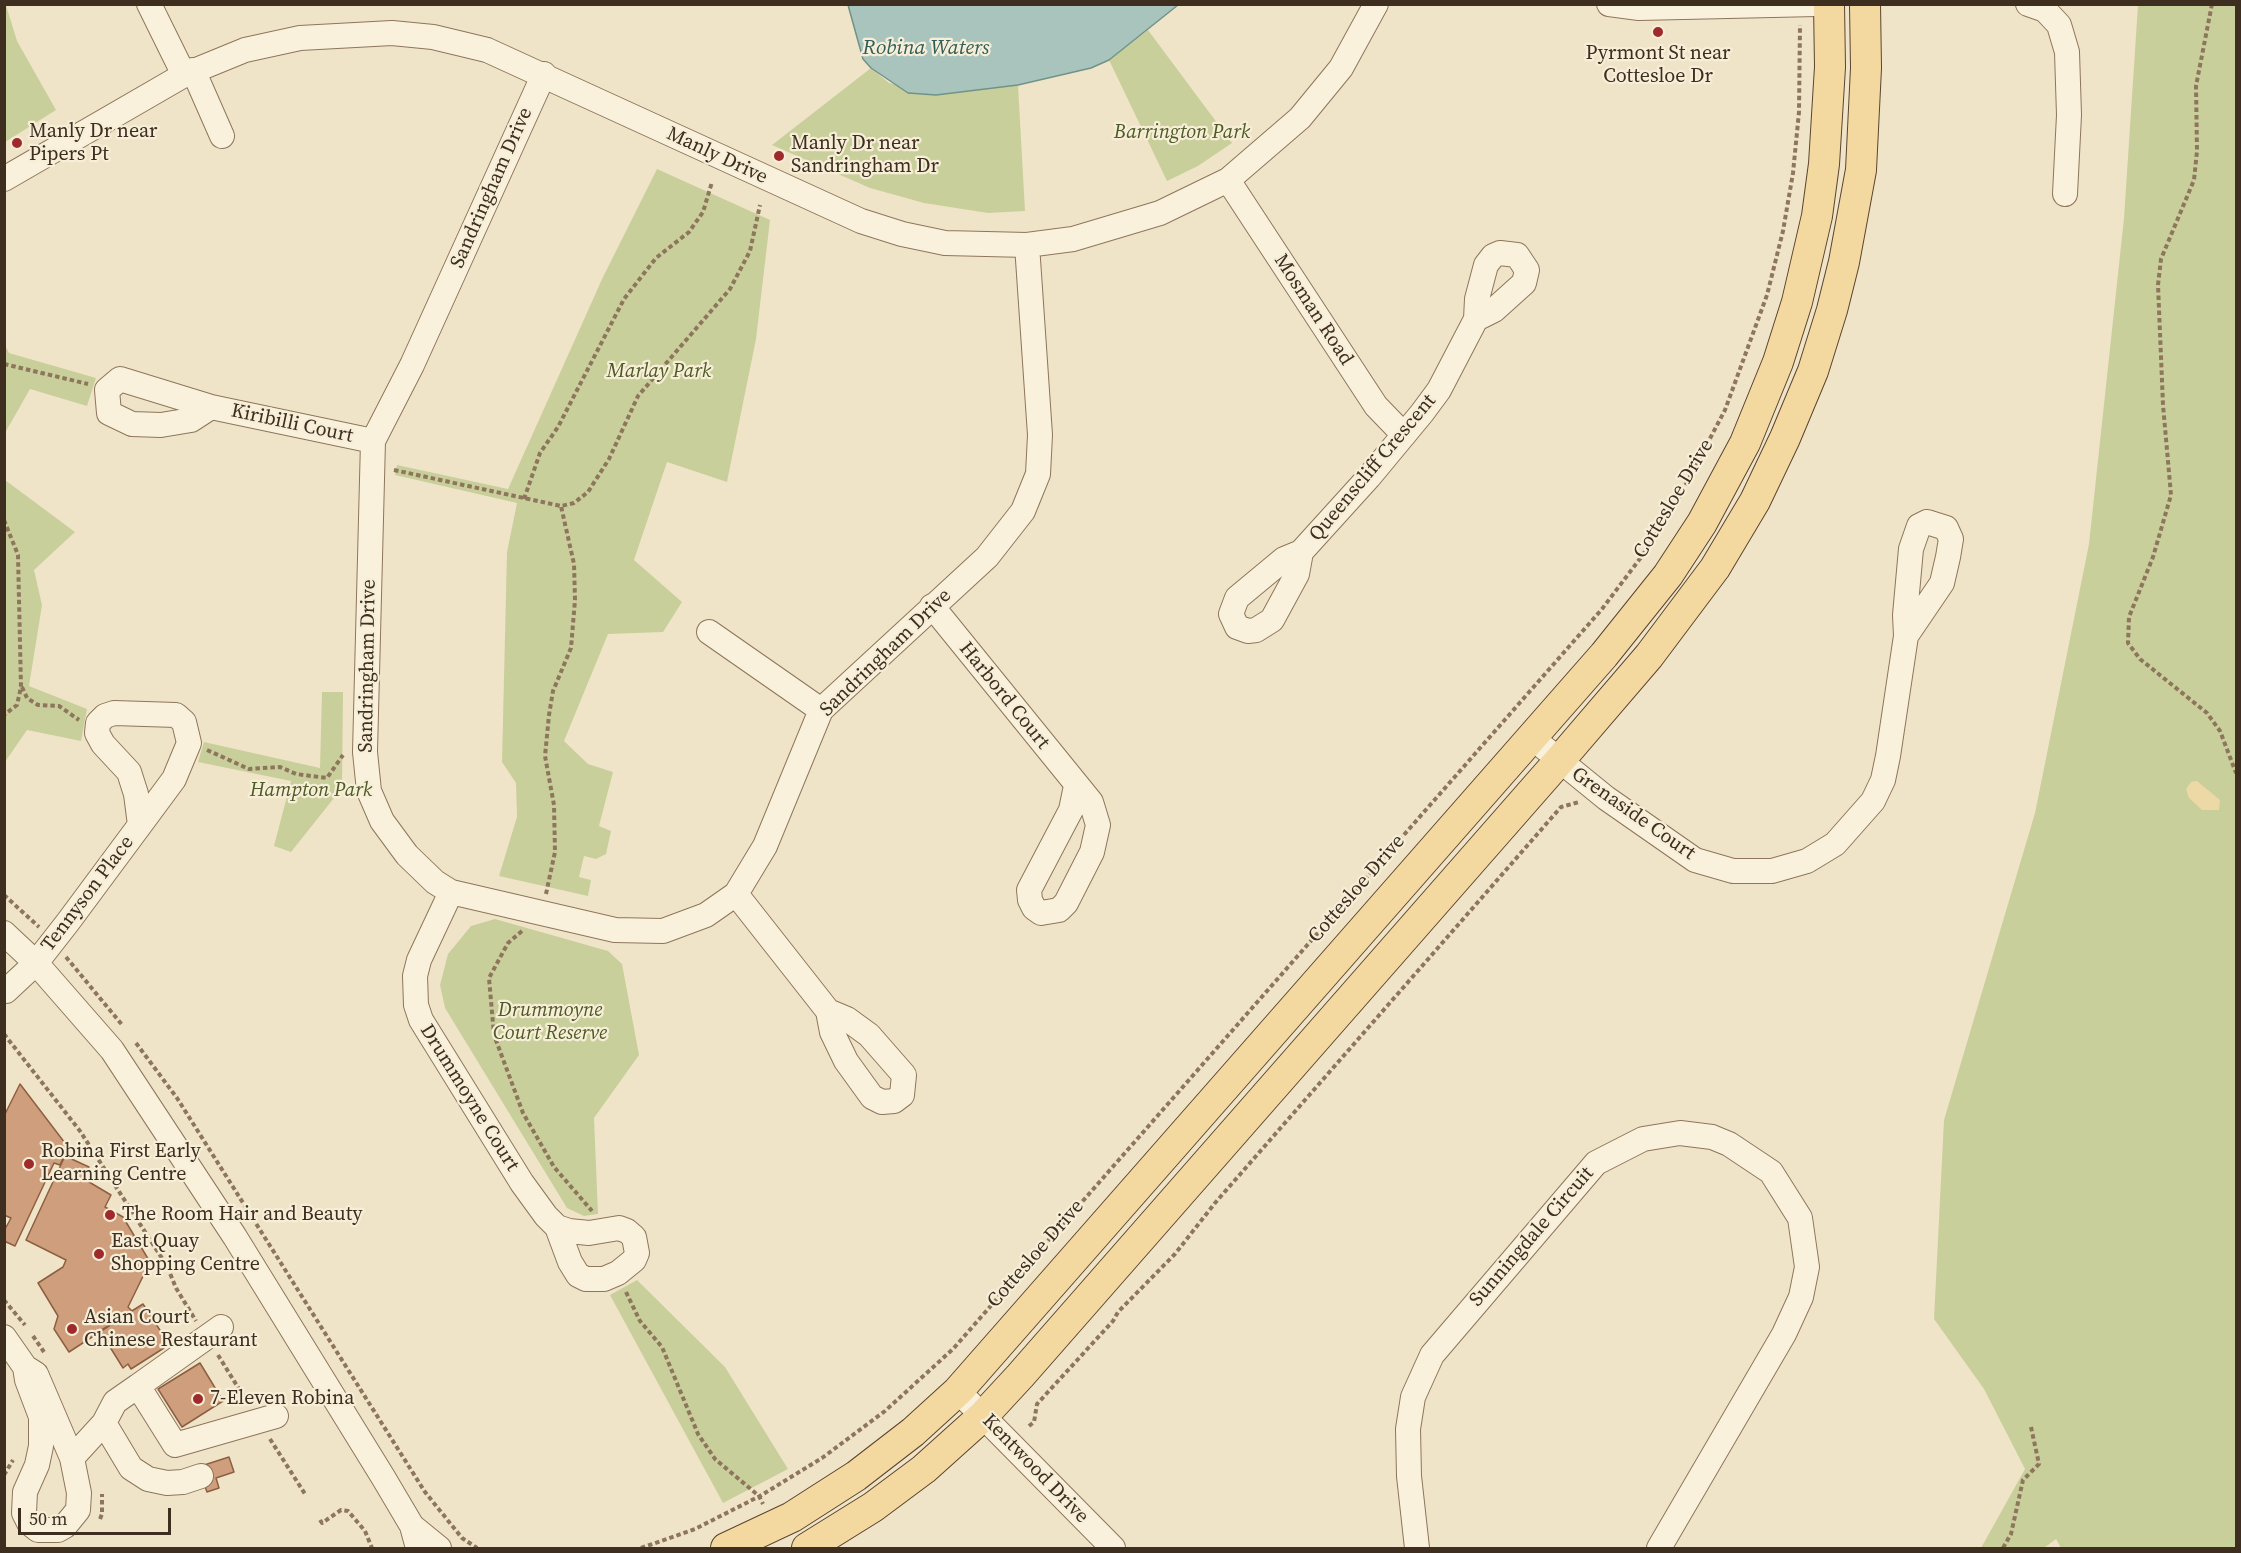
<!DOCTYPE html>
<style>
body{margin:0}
#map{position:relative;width:2241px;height:1553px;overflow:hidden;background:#f0e4c8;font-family:"Source Serif 4",serif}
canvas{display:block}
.frame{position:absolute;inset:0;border:6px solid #3d2e20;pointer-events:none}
.scale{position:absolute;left:18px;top:1508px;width:153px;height:27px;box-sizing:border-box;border:3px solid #3d2e20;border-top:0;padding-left:8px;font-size:18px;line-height:21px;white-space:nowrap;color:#3d2e20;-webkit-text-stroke:4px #f7eed8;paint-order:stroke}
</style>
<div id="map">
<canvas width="2241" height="1553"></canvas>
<div class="frame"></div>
<div class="scale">50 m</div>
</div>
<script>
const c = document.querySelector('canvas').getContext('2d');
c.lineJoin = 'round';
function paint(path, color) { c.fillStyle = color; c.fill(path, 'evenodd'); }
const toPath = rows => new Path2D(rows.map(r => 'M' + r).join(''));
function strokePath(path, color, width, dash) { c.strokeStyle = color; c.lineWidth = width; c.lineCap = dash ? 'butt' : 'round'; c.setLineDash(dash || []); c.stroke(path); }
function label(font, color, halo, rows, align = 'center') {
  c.font = font + ' "Source Serif 4",serif'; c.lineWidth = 4.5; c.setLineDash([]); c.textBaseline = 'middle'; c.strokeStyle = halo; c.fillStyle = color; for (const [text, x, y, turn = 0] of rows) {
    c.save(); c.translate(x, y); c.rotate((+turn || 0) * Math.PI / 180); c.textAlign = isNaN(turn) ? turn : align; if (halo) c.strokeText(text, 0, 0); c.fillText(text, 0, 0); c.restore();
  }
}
const green = toPath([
 [6,5,17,41,56,110,5,142],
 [2138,5,2236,5,2236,1548,2061,1548,2056,1539,2044,1548,1981,1548,2025,1469,1984,1389,1934,1319,1944,1120,2035,813,2089,544,2124,218],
 [1148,30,1232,143,1198,166,1167,181,1109,60],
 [871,68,889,83,936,95,1018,85,1025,211,988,213,924,203,870,188,772,145],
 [657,169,770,220,756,339,727,482,667,462,634,560,682,602,663,632,608,634,564,741,588,764,613,772,599,826,611,831,606,854,596,859,584,856,579,877,591,880,588,896,499,876,517,817,516,783,502,762,507,552,517,503,395,475,397,465,508,489,603,277],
 [4,343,9,353,96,378,87,406,30,389,5,433],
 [5,480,75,532,34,570,42,605,29,686,87,709,81,741,27,730,5,762],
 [322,692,343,692,342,788,291,852,274,846,291,781,198,762,204,742,320,768],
 [495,919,608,951,622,964,639,1055,594,1118,598,1214,584,1216,567,1208,445,1008,440,985,448,954,471,926],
 [637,1280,725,1367,788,1469,723,1503,610,1295]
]);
const sand = toPath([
 [2197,781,2220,800,2219,810,2202,810,2189,798,2186,789,2191,782]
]);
const water = toPath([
 [848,5,848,4,1178,5,1109,60,1091,68,1018,85,936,95,908,93,871,68,863,59,848,5]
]);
const building = toPath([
 [20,1084,68,1147,60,1165,54,1163,15,1246,4,1241,4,1231,11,1218,4,1215,4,1116,20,1084],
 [65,1156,89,1167,84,1179,111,1195,105,1207,123,1217,150,1262,128,1307,132,1311,69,1352,54,1329,58,1316,38,1283,63,1267,66,1260,26,1240,65,1156],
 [143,1304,167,1341,161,1344,164,1348,131,1369,128,1364,123,1368,100,1331,143,1304],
 [200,1363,223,1401,182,1427,158,1389,200,1363],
 [229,1457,234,1472,216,1478,219,1488,207,1492,198,1467,229,1457]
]);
const path = toPath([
 [2212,4,2196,86,2197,151,2194,180,2161,259,2158,285,2163,405,2171,495,2153,557,2129,617,2128,643,2140,659,2207,713,2220,731,2236,773],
 [4,364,88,384],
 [394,470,561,506,574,503,588,492,609,459,638,396,730,289,750,251,760,205],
 [524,499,540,453,558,427,624,299,656,258,689,232,703,212,712,182],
 [4,520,18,555,21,687,17,705,4,715],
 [22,687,27,698,38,705,59,706,79,720],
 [207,750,249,769,280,767,296,774,327,778,343,755],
 [546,894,555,852,554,805,545,756,549,715,553,691,571,648,575,600,574,564,561,506],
 [4,895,39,927],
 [522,931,508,943,489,978,494,1035,523,1113,554,1167,592,1211],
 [66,957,123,1026],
 [4,1034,80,1131,167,1266,176,1288,196,1321],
 [136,1043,177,1098,425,1492,462,1538,477,1548],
 [626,1292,640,1321,662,1347,698,1434,715,1459,759,1496,763,1504],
 [4,1300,25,1325],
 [33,1336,44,1352],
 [218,1355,247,1402],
 [1029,1426,1034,1422,1037,1404,1113,1321,1118,1312,1175,1254,1215,1203,1561,807,1579,802],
 [270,1439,305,1494],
 [4,1475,13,1460],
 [100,1519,102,1514,102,1494],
 [320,1520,322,1523,341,1510,348,1511,365,1531,372,1548],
 [641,1548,695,1529,760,1496,822,1458,885,1411,953,1349,1602,609,1642,556,1675,505,1725,410,1767,295,1783,231,1793,173,1799,112,1800,25],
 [2003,1548,2011,1534,2023,1480,2039,1464,2031,1427]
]);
const minor = toPath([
 [149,4,184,75],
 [1609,4,1639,8,1817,4],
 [2028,4,2045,10,2059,25,2067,52,2069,115,2065,194],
 [193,70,222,136],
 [544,74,412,365,373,441,365,752,369,791,382,821,407,855,435,882,451,892,615,930,663,931,706,915,736,894,765,846,821,710,987,557,1023,511,1038,474,1040,435,1027,245],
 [4,179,184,75,245,50,300,38,392,33,433,37,487,50,861,221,902,234,945,243,1027,245,1073,239,1160,213,1228,180,1300,118,1341,68,1376,4],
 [1228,180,1376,406,1404,435],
 [211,407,120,379,107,390,109,413,132,424,161,425,191,420,211,407,373,441],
 [1927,522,1946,528,1951,539,1948,557,1942,583,1906,636,1905,615,1911,549,1919,526,1927,522],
 [1301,552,1297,574,1272,620,1256,630,1248,631,1237,627,1231,614,1237,598,1284,559,1301,552,1369,477,1422,413,1439,390,1476,319,1477,299,1486,265,1493,256,1500,253,1517,255,1527,270,1524,283,1494,310,1476,319],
 [932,606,1091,802,1098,825,1092,852,1066,903,1059,910,1041,913,1034,908,1030,900,1029,890,1071,810,1076,786],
 [709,632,821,710],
 [1531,737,1606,798,1695,860,1733,871,1772,871,1807,861,1835,844,1873,801,1883,780,1888,756,1906,636],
 [451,892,419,960,415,976,416,1005,421,1020,522,1183,546,1216,557,1227,569,1231,589,1233,619,1228,627,1231,634,1237,637,1253,634,1260,618,1273,604,1279,586,1279,578,1275,570,1262,557,1227],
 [736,894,828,1011,847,1019,869,1035,904,1075,902,1095,894,1101,882,1102,872,1097,846,1061,832,1032,828,1011],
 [4,933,36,963,112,1050,235,1237,383,1477,412,1526,418,1548],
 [6,991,36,963,68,922,140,825,174,779,189,743,184,722,176,715,114,713,105,716,98,723,97,733,103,744,129,772,136,794,140,825],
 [221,1327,138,1386,175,1445,276,1416],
 [4,1337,25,1367,36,1374,72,1458,79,1493,78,1510,65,1526,58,1530,38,1530,29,1523,24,1513,25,1492,37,1465,41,1446,41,1417,27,1380,25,1367],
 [958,1391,1113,1548],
 [104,1423,131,1468,148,1479,167,1483,183,1482,201,1476],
 [72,1458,104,1423,115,1402,138,1386],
 [412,1526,439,1548],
 [1417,1548,1409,1476,1408,1429,1413,1397,1432,1355,1596,1163,1643,1139,1680,1133,1712,1137,1729,1144,1771,1172,1800,1218,1807,1267,1801,1297,1784,1334,1659,1548]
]);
const major = toPath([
 [726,1548,792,1517,856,1476,913,1432,958,1391,1604,655,1668,575,1702,523,1745,443,1778,362,1797,302,1817,216,1824,164,1830,67,1829,4],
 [807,1548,873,1507,924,1469,983,1416,1020,1376,1559,761,1649,656,1715,568,1755,501,1785,438,1813,371,1832,310,1844,262,1861,170,1866,68,1865,4]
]);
const markers = [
 [1658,32,6,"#9e2a2b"],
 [17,143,6,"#9e2a2b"],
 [779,156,6,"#9e2a2b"],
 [29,1164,6,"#9e2a2b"],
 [110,1215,6,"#9e2a2b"],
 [99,1254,6,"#9e2a2b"],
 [72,1329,6,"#9e2a2b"],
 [198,1399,6,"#9e2a2b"]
];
const poiNames = [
 ["Pyrmont St near",1658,54,"center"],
 ["Cottesloe Dr",1658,77,"center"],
 ["Manly Dr near",29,132],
 ["Pipers Pt",29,155],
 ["Manly Dr near",791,144],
 ["Sandringham Dr",791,167],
 ["Robina First Early",41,1152],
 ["Learning Centre",41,1175],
 ["The Room Hair and Beauty",122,1215],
 ["East Quay",111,1242],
 ["Shopping Centre",111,1265],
 ["Asian Court",84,1318],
 ["Chinese Restaurant",84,1341],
 ["7-Eleven Robina",210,1399]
];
const parkNames = [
 ["Barrington Park",1182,133],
 ["Marlay Park",659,372],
 ["Hampton Park",311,791],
 ["Drummoyne",550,1011],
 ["Court Reserve",550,1034]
];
const streetNames = [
 ["Manly Drive",717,156,25],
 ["Sandringham Drive",492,188,-66],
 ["Mosman Road",1313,310,57],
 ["Kiribilli Court",292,424,12],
 ["Queenscliff Crescent",1373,468,-50],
 ["Cottesloe Drive",1674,499,-59],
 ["Sandringham Drive",886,653,-44],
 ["Sandringham Drive",368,666,-89],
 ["Harbord Court",1004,696,51],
 ["Grenaside Court",1633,814,35],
 ["Cottesloe Drive",1357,889,-49],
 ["Tennyson Place",88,894,-53],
 ["Drummoyne Court",469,1098,58],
 ["Sunningdale Circuit",1532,1237,-49],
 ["Cottesloe Drive",1036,1254,-49],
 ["Kentwood Drive",1035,1469,46]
];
const waterNames = [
 ["Robina Waters",926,49]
];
paint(green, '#c9cf9b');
paint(sand, '#ecd9a5');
paint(water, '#a9c4bc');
strokePath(water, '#6f938a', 1.5);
paint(building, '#cf9f7d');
strokePath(building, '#8d5f41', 1.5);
strokePath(minor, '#8d765c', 26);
strokePath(major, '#5b4430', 32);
strokePath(path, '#8d765c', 4, [4.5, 3]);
strokePath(minor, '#faf1dc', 24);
strokePath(major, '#f3d9a0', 30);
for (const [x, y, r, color] of markers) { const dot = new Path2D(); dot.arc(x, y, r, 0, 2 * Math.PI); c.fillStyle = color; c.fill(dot); strokePath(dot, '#f7eed8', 2); }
label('20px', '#3d2e20', '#f7eed8', poiNames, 'left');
label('italic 20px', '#4d5a26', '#f7eed8', parkNames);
label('20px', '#3d2e20', '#f7eed8', streetNames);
label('italic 21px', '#2f5d5a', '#f7eed8', waterNames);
</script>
